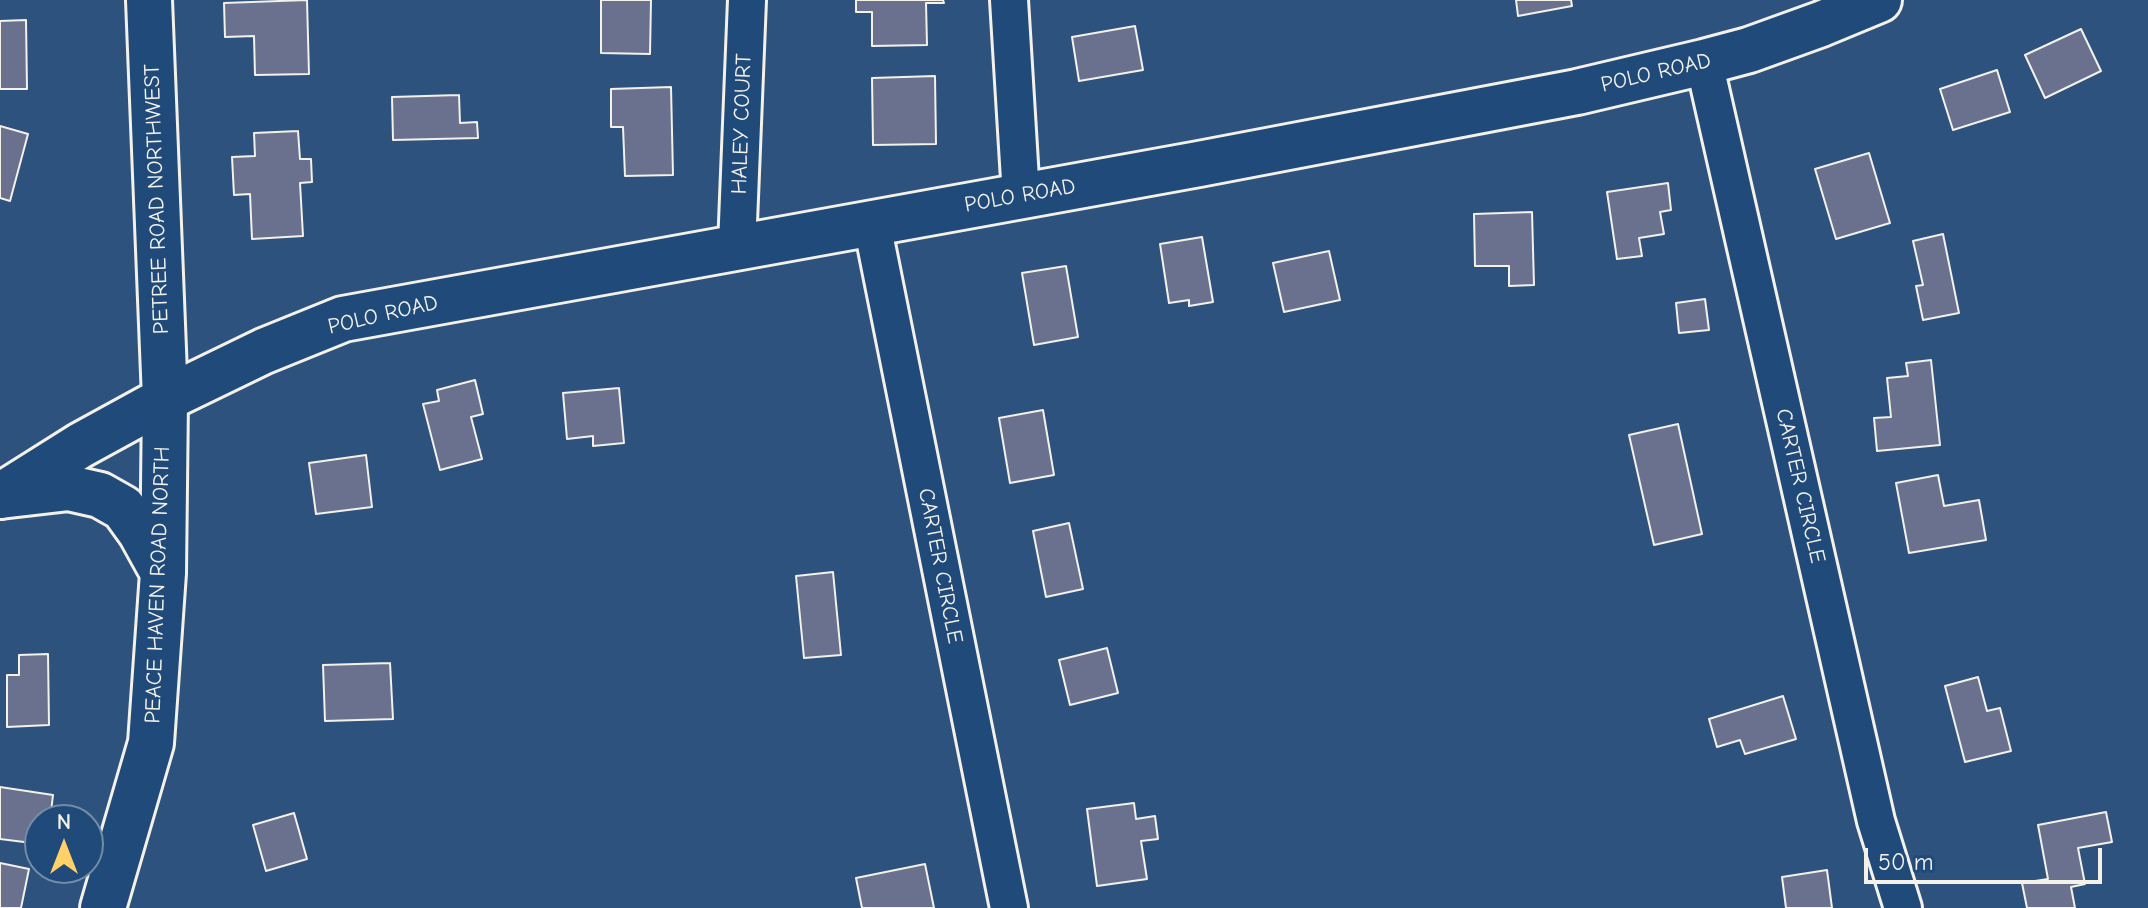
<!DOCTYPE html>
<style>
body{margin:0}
#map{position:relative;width:2148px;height:908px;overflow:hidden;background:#2e527e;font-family:"Comic Neue",sans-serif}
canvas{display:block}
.north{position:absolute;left:24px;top:804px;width:80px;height:80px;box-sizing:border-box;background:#1f4a7a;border:2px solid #748da6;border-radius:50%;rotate:0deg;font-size:22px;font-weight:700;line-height:32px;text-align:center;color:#f4f1e8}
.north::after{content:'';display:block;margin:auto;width:28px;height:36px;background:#ffd166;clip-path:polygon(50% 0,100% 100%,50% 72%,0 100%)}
.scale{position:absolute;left:1864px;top:848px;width:238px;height:36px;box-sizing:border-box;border:4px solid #f4f1e8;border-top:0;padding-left:10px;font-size:24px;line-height:28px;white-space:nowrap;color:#f4f1e8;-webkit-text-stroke:6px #1f4a7a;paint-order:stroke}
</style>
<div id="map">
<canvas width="2148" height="908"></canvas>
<div class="north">N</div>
<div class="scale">50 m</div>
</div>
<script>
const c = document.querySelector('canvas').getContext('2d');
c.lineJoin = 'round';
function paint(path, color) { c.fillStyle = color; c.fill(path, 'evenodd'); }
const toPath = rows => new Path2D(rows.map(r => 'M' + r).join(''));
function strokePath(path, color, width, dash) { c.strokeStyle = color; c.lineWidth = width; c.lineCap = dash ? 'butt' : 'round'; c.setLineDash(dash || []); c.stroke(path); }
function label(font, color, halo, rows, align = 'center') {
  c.font = font + ' "Comic Neue",sans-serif'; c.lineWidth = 6; c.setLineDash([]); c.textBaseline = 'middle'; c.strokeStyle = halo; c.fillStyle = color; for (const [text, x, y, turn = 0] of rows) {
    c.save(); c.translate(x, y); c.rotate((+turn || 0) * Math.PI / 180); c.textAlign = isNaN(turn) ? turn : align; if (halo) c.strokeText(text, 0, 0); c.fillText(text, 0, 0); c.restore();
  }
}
const building = toPath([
 [307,0,309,74,255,75,254,36,225,37,224,3,307,0],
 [601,0,651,0,650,54,601,53,601,0],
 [856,0,943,0,944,3,926,3,927,45,872,46,872,12,856,12,856,0],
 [1516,0,1571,0,1572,6,1518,16,1516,0],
 [26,20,27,89,0,89,0,21,26,20],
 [1135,26,1143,70,1079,81,1072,37,1135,26],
 [2081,29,2101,71,2045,98,2025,55,2081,29],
 [1997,70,2010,112,1953,130,1940,89,1997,70],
 [935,76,936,144,873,145,872,78,935,76],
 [671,87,673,175,625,176,623,127,611,127,611,89,671,87],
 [459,95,460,123,477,122,478,138,393,140,392,97,459,95],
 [0,126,28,134,10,201,0,198,0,126],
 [298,131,300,159,311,159,312,182,300,183,303,236,252,239,250,194,234,195,232,157,255,156,254,133,298,131],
 [1869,153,1890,223,1836,239,1815,169,1869,153],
 [1668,183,1671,210,1660,212,1664,234,1639,238,1642,256,1617,259,1607,192,1668,183],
 [1532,212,1534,285,1509,286,1509,266,1475,266,1474,214,1532,212],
 [1943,234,1959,313,1923,320,1916,286,1923,285,1913,241,1943,234],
 [1202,237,1213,302,1189,306,1189,300,1169,303,1160,244,1202,237],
 [1329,251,1340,300,1284,312,1273,263,1329,251],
 [1066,266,1078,337,1034,345,1022,273,1066,266],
 [1705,299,1709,330,1679,333,1676,303,1705,299],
 [1931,360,1940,445,1877,451,1874,418,1891,417,1887,378,1908,376,1906,363,1931,360],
 [475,380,483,414,471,417,482,459,440,470,423,404,439,401,437,390,475,380],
 [619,388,624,443,593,446,593,436,567,439,563,393,619,388],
 [1043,410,1054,475,1010,483,999,418,1043,410],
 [1678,424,1702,534,1654,545,1629,435,1678,424],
 [366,455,372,507,316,514,309,463,366,455],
 [1938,475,1944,506,1979,500,1986,540,1909,553,1896,483,1938,475],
 [1069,523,1083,589,1046,597,1033,531,1069,523],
 [833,572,841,655,804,658,796,576,833,572],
 [1107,648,1118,693,1070,705,1059,660,1107,648],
 [48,654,49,725,7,727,7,675,19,675,19,655,48,654],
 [390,663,393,719,325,721,323,665,390,663],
 [1978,677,1987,711,2000,708,2011,751,1965,762,1945,686,1978,677],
 [1783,696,1796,739,1745,754,1740,740,1717,747,1709,719,1783,696],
 [0,787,53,795,50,820,40,820,40,844,0,839,0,787],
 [1134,803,1136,819,1155,816,1158,839,1141,841,1147,879,1097,886,1087,809,1134,803],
 [2106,812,2112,842,2078,848,2085,884,2071,887,2075,908,2027,908,2022,883,2048,879,2038,825,2106,812],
 [294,813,307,859,266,871,253,825,294,813],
 [0,863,29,869,21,908,0,908,0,863],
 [925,864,934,908,862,908,856,878,925,864],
 [1827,870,1832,908,1786,908,1782,877,1827,870]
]);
const minor = toPath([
 [1009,0,1021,196],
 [1704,62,1876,821,1903,908],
 [872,224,1009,908],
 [737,247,747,0]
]);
const tertiary = toPath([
 [0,496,81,445,165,399,149,0]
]);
const secondary = toPath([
 [0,496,69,488,100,495,123,508,141,533,162,571],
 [103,908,151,743,163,573,165,399,264,351,343,319,1199,164,1577,92,1704,62,1749,50,1821,24,1879,0]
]);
const streetNames = [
 ["POLO ROAD",1656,73,-13],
 ["HALEY COURT",742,124,-88],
 ["POLO ROAD",1020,196,-10],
 ["PETREE ROAD NORTHWEST",157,199,-92],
 ["POLO ROAD",383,315,-13],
 ["CARTER CIRCLE",1800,486,77],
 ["CARTER CIRCLE",940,566,79],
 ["PEACE HAVEN ROAD NORTH",158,585,-88]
];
paint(building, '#6a718e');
strokePath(building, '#f4f1e8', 2);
strokePath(minor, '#f4f1e8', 42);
strokePath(tertiary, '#f4f1e8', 50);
strokePath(secondary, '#f4f1e8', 50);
strokePath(minor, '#1f4a7a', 36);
strokePath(tertiary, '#1f4a7a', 44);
strokePath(secondary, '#1f4a7a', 44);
label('22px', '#f4f1e8', '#1f4a7a', streetNames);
</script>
